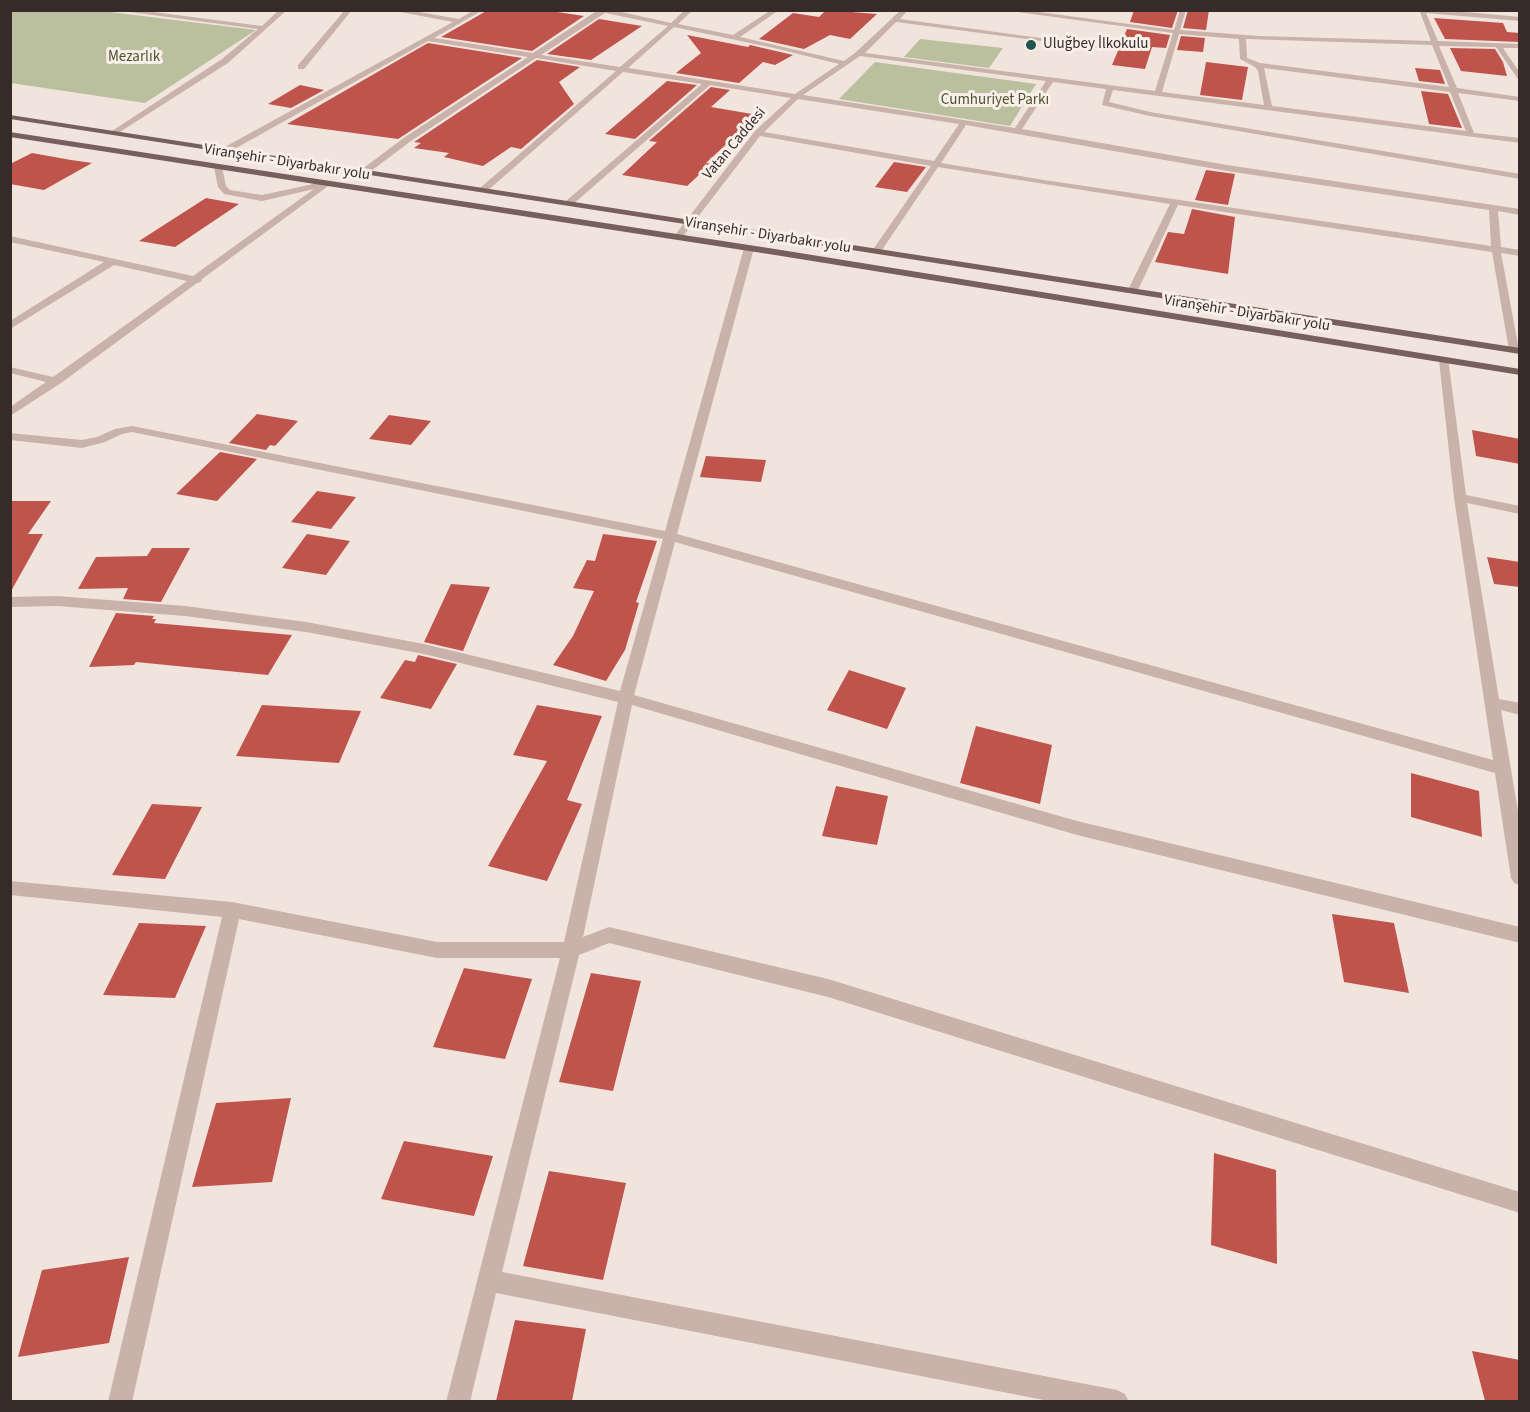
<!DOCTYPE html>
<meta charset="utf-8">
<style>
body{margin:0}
#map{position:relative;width:1530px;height:1412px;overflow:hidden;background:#f1e4dd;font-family:"Source Sans 3",sans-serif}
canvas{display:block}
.frame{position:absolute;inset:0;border:12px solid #362b29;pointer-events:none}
</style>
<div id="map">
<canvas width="1530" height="1412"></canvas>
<div class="frame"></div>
</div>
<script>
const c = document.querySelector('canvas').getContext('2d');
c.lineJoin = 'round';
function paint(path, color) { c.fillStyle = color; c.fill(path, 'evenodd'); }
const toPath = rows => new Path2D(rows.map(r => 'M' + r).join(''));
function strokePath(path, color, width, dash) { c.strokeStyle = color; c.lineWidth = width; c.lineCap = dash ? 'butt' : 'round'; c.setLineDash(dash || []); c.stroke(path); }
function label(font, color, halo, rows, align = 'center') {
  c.font = font + ' "Source Sans 3",sans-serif'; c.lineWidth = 6; c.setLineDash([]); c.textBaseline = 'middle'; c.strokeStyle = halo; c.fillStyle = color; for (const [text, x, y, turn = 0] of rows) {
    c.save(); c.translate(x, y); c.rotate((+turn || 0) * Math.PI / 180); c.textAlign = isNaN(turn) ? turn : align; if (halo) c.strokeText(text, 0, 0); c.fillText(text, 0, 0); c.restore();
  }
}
const green = toPath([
 [10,11,102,11,256,30,145,103,11,83],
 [920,39,1003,48,989,68,904,57],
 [875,62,1036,84,1010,126,839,99]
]);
const building = toPath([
 [488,10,544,10,584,16,532,51,441,37],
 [826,10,877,14,850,39,830,35,804,49,759,39,793,13,819,17],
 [1134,10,1178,10,1172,28,1130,22],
 [1188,10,1209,10,1206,30,1183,28],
 [1434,18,1503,23,1507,32,1520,33,1520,42,1445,39],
 [599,19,642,26,591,60,547,54],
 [1127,29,1170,35,1166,48,1152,47,1145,69,1112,65],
 [687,35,748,47,750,45,793,55,775,65,763,62,739,83,676,73,701,53],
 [1181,36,1205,38,1203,52,1177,50],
 [428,43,522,58,398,139,287,124],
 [1450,48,1495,49,1503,62,1507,76,1461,71],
 [537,60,580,67,559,82,574,104,521,149,511,147,483,166,444,157,449,153,414,148,421,143,414,142],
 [1206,62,1248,67,1242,100,1200,95],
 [1415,68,1440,70,1445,84,1419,81],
 [667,81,697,85,635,139,605,134],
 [300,85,324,90,291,108,268,104],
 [711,87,730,90,711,107,758,115,706,163,711,164,687,186,622,175,657,142,649,141],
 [1421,91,1448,94,1462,128,1429,124],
 [32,153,71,160,92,163,44,190,10,184,10,164],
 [894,162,926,167,907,192,875,187],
 [1206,170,1235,174,1228,205,1195,200],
 [206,198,239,204,175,247,139,241],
 [1192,209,1235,217,1228,274,1155,262,1168,232,1184,234],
 [257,414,298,421,275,446,270,445,266,450,229,443],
 [389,415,431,421,411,445,369,439],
 [1472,430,1520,439,1520,464,1476,456],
 [220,452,257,459,217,501,176,494],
 [706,456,766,460,761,482,700,477],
 [317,491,356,497,331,529,291,522],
 [10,501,51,501,28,534,43,534,10,593],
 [307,534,350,541,326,575,282,568],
 [603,534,657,541,636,602,639,603,625,650,606,681,553,665,573,636,594,591,573,588,587,560,595,561],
 [152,548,190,548,161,602,123,599,128,588,78,589,96,557,147,556],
 [1487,557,1520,562,1520,587,1494,584],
 [451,584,490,587,463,651,424,642],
 [116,613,154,616,152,619,156,619,154,623,292,635,268,675,136,662,134,665,89,667],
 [418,655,457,664,431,709,380,698,405,660,415,662],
 [849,670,906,688,887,729,827,710],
 [262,705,361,711,339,763,236,756],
 [537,705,602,716,567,800,582,804,547,881,488,866,547,761,513,755],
 [976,726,1052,745,1040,804,960,783],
 [1411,773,1479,791,1482,837,1411,817],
 [836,786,888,796,877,845,822,836],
 [152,804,202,807,165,879,112,875],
 [1332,914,1394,923,1409,993,1344,982],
 [139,923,206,926,175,998,103,995],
 [464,968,532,979,505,1059,433,1047],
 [591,973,641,981,613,1091,559,1082],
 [291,1098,272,1182,192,1187,216,1103],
 [404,1141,493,1156,474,1216,381,1199],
 [1214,1153,1276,1170,1277,1264,1211,1245],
 [549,1171,626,1183,603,1280,523,1266],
 [129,1257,109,1343,18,1357,42,1270],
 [515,1320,586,1329,572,1401,496,1401],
 [1472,1351,1520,1360,1520,1401,1485,1401]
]);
const minor = toPath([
 [115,10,138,10,262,26,279,10,287,10,228,63,115,135,111,133,112,131,222,59,258,29,115,10],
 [345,10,352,10,304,69,298,69,298,65,345,10],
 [390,10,408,10,459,19,474,10,483,10,434,38,533,53,598,10,613,10,671,23,685,10,693,10,678,24,733,35,771,10,779,10,740,37,844,61,856,52,901,10,908,10,900,19,1107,47,1103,49,896,22,865,53,1155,91,1173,33,1002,10,1024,10,1174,30,1180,10,1186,10,1180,30,1259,36,1431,41,1420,12,1412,10,1444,10,1520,17,1520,21,1426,13,1438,41,1520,44,1520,48,1503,48,1520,73,1520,82,1496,47,1439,46,1457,88,1520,97,1520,101,1458,93,1474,133,1520,138,1520,143,1113,90,1109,102,1150,112,1520,174,1520,179,1150,116,1102,105,1106,89,1053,82,1022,129,1227,165,1520,209,1520,215,1498,211,1501,247,1520,250,1520,256,1501,253,1519,350,1514,353,1509,350,1492,252,1178,205,1138,290,1133,293,1128,290,1170,204,938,167,880,253,877,254,872,251,931,166,760,136,681,239,675,239,675,235,755,131,791,98,710,85,572,205,566,205,566,201,702,84,623,72,486,192,480,192,480,188,616,71,536,58,411,141,367,174,361,174,361,170,405,137,528,57,428,41,229,152,223,152,223,148,453,22,390,10],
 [605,13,668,26,620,67,541,55,605,13],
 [674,27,774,48,839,64,795,94,628,68,674,27],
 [1179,34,1239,39,1240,59,1255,67,1258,71,1264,105,1162,92,1179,34],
 [1246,39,1432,45,1449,87,1260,63,1247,58,1246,39],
 [860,56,1046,81,1015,128,803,95,860,56],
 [1264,68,1450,92,1466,131,1272,106,1264,68],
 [798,99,959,124,934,161,764,132,798,99],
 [966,125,1227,171,1489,210,1491,246,1044,180,941,163,966,125],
 [218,164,222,167,226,186,230,190,262,195,327,181,331,184,202,279,201,282,197,283,61,383,10,416,10,407,46,382,10,373,10,367,53,377,187,281,114,265,10,329,10,321,104,262,10,242,10,236,193,276,314,189,262,201,224,194,218,187,214,167,218,164],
 [749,245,754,248,677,534,1493,760,1454,498,1439,360,1440,358,1448,358,1466,495,1520,506,1520,514,1467,503,1499,699,1520,703,1520,715,1501,710,1520,823,1520,885,1514,883,1511,878,1495,773,675,542,634,695,1077,821,1520,927,1520,943,1077,835,632,705,583,937,609,927,828,979,1520,1192,1520,1213,828,997,609,943,579,955,502,1272,1117,1390,1125,1394,1129,1402,1054,1402,496,1293,470,1402,446,1402,560,958,437,958,239,919,132,1402,108,1402,222,917,10,895,10,881,232,902,437,942,564,942,618,702,424,654,306,632,185,616,57,606,10,607,10,597,57,596,185,606,306,622,424,644,620,691,663,539,132,432,122,434,105,442,82,448,10,440,10,433,82,440,97,437,115,429,132,426,665,531,744,248,749,245]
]);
const major = toPath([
 [10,115,1520,348,1520,354,10,119,10,115],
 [10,132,775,249,1520,369,1520,375,775,255,10,137,10,132]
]);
const markers = [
 [1031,45,6,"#21554f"]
];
const farPoinames = [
 ["Uluğbey İlkokulu",1043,45]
];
const farParknames = [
 ["Mezarlık",134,58],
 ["Cumhuriyet Parkı",995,101]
];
const farStreetnames = [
 ["Vatan Caddesi",735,144,-50],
 ["Viranşehir - Diyarbakır yolu",287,163,9],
 ["Viranşehir - Diyarbakır yolu",768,236,9],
 ["Viranşehir - Diyarbakır yolu",1247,314,9]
];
paint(green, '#babf9e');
paint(building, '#bf544d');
paint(minor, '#c8b2a9');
paint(major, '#775f5b');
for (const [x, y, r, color] of markers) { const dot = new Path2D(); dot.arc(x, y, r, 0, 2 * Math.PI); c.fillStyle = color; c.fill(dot); strokePath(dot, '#f9efe9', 2); }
label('15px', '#362b29', '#f9efe9', farPoinames, 'left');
label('15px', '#4c532e', '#f9efe9', farParknames);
label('15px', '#362b29', '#f9efe9', farStreetnames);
</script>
